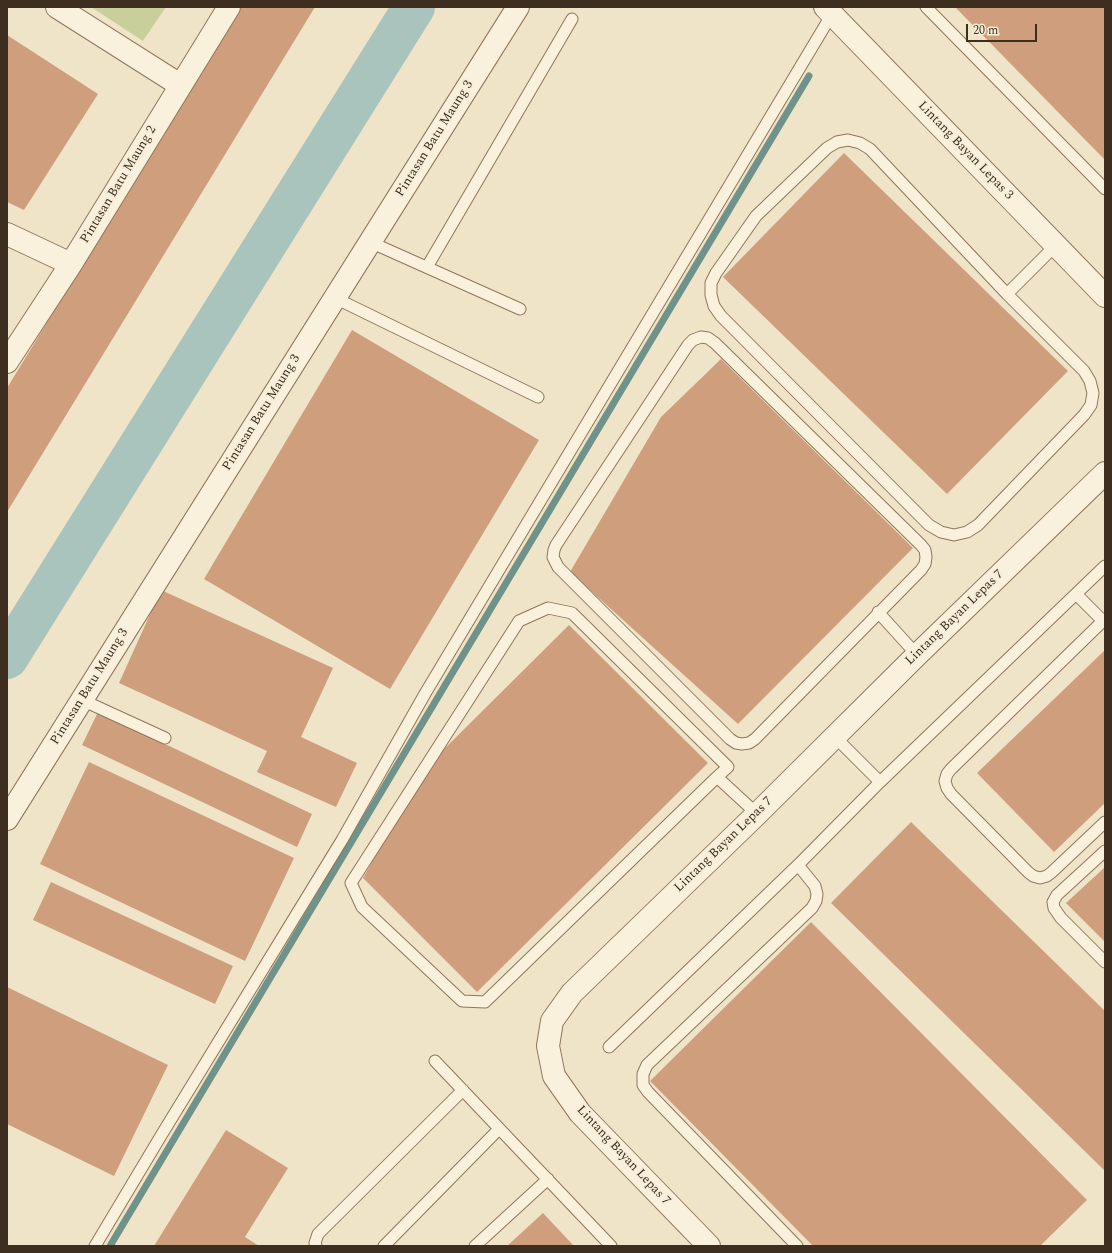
<!DOCTYPE html>
<style>
body{margin:0}
#map{position:relative;width:1112px;height:1253px;overflow:hidden;background:#f0e4c8;font-family:Spectral,serif}
canvas{display:block}
.frame{position:absolute;inset:0;border:8px solid #3d2e20;pointer-events:none}
.scale{position:absolute;left:966px;top:24px;width:71px;height:18px;box-sizing:border-box;border:2px solid #3d2e20;border-top:0;padding-left:5px;font-size:12px;line-height:14px;white-space:nowrap;color:#3d2e20;-webkit-text-stroke:3px #f7eed8;paint-order:stroke}
</style>
<div id="map">
<canvas width="1112" height="1253"></canvas>
<div class="frame"></div>
<div class="scale">20 m</div>
</div>
<script>
const c = document.querySelector('canvas').getContext('2d');
c.lineJoin = 'round';
function paint(path, color) { c.fillStyle = color; c.fill(path, 'evenodd'); }
const toPath = rows => new Path2D(rows.map(r => 'M' + r).join(''));
function strokePath(path, color, width, dash) { c.strokeStyle = color; c.lineWidth = width; c.lineCap = dash ? 'butt' : 'round'; c.setLineDash(dash || []); c.stroke(path); }
function label(font, color, halo, rows, align = 'center') {
  c.font = font + ' Spectral,serif'; c.lineWidth = 4; c.setLineDash([]); c.textBaseline = 'middle'; c.strokeStyle = halo; c.fillStyle = color; for (const [text, x, y, turn = 0] of rows) {
    c.save(); c.translate(x, y); c.rotate((+turn || 0) * Math.PI / 180); c.textAlign = isNaN(turn) ? turn : align; if (halo) c.strokeText(text, 0, 0); c.fillText(text, 0, 0); c.restore();
  }
}
const green = toPath([
 [91,7,166,7,143,41]
]);
const stream = toPath([
 [110,1246,809,76]
]);
const river = toPath([
 [7,658,414,7]
]);
const building = toPath([
 [239,7,315,7,7,512,7,388],
 [955,7,1105,7,1105,160],
 [7,35,98,94,24,210,7,202],
 [844,153,1068,371,947,494,723,277],
 [352,330,539,440,390,689,204,579],
 [721,359,913,548,738,724,570,572,661,417],
 [161,590,333,668,301,737,357,763,336,807,257,772,267,751,119,683],
 [569,625,708,763,477,992,363,878,425,768],
 [1105,650,1105,803,1054,852,977,773],
 [98,712,312,814,297,847,82,745],
 [89,762,294,858,245,961,40,864],
 [911,822,1105,1011,1105,1171,831,903],
 [1105,867,1105,942,1066,903],
 [51,882,233,966,215,1004,33,920],
 [811,922,1087,1200,1040,1246,813,1246,650,1081],
 [7,987,168,1065,114,1176,7,1124],
 [226,1130,288,1168,245,1237,259,1246,154,1246],
 [543,1213,574,1246,507,1246]
]);
const service = toPath([
 [926,7,1105,189],
 [370,242,520,309],
 [427,267,572,19],
 [1007,294,870,149,860,143,848,140,837,142,827,148,756,216,716,273,711,283,711,295,714,306,721,316,929,525,941,532,954,535,967,532,978,525,1084,415,1091,405,1093,393,1090,381,1084,371,1007,294,1056,245],
 [335,298,538,397],
 [701,337,708,338,715,343,921,545,925,550,926,557,925,564,921,570,755,739,749,743,742,744,736,743,730,739,558,567,553,557,554,550,556,545,688,345,693,340,701,337],
 [1076,594,1103,621],
 [878,612,917,655],
 [1105,619,951,769,947,774,945,781,947,788,951,794,1028,872,1033,876,1040,878,1047,876,1052,872,1105,822],
 [82,700,165,738],
 [717,777,728,767,572,613,548,608,519,621,351,883,362,907,462,1001,485,1002,717,777,757,814],
 [880,782,1105,566],
 [1105,851,1057,895,1053,902,1054,908,1061,918,1105,962],
 [609,1047,798,865],
 [435,1061,611,1246],
 [95,1246,162,1134,342,840,426,692,832,14],
 [316,1246,315,1243,318,1234,463,1090],
 [384,1246,499,1129],
 [475,1246,548,1179],
 [797,1246,648,1092,643,1085,643,1074,647,1065,812,908,816,901,817,894,815,886,798,865,880,782,835,737]
]);
const minor = toPath([
 [57,7,180,85],
 [825,7,1105,296],
 [7,234,71,264],
 [7,362,71,264,229,7],
 [709,1246,580,1113,554,1076,548,1046,552,1021,572,993,757,814,917,655,1105,473]
]);
const tertiary = toPath([
 [7,819,518,7]
]);
const streetNames = [
 ["Pintasan Batu Maung 3",435,139,-58],
 ["Lintang Bayan Lepas 3",965,151,46],
 ["Pintasan Batu Maung 2",119,185,-59],
 ["Pintasan Batu Maung 3",262,413,-58],
 ["Lintang Bayan Lepas 7",955,618,-44],
 ["Pintasan Batu Maung 3",90,687,-58],
 ["Lintang Bayan Lepas 7",724,845,-44],
 ["Lintang Bayan Lepas 7",623,1156,47]
];
paint(green, '#c9cf9b');
strokePath(stream, '#6f938a', 7);
strokePath(river, '#a9c4bc', 42);
paint(building, '#cf9f7d');
strokePath(service, '#8d765c', 13);
strokePath(minor, '#8d765c', 24);
strokePath(tertiary, '#8d765c', 24);
strokePath(service, '#faf1dc', 11);
strokePath(minor, '#faf1dc', 22);
strokePath(tertiary, '#faf1dc', 22);
label('13px', '#3d2e20', '#f7eed8', streetNames);
</script>
